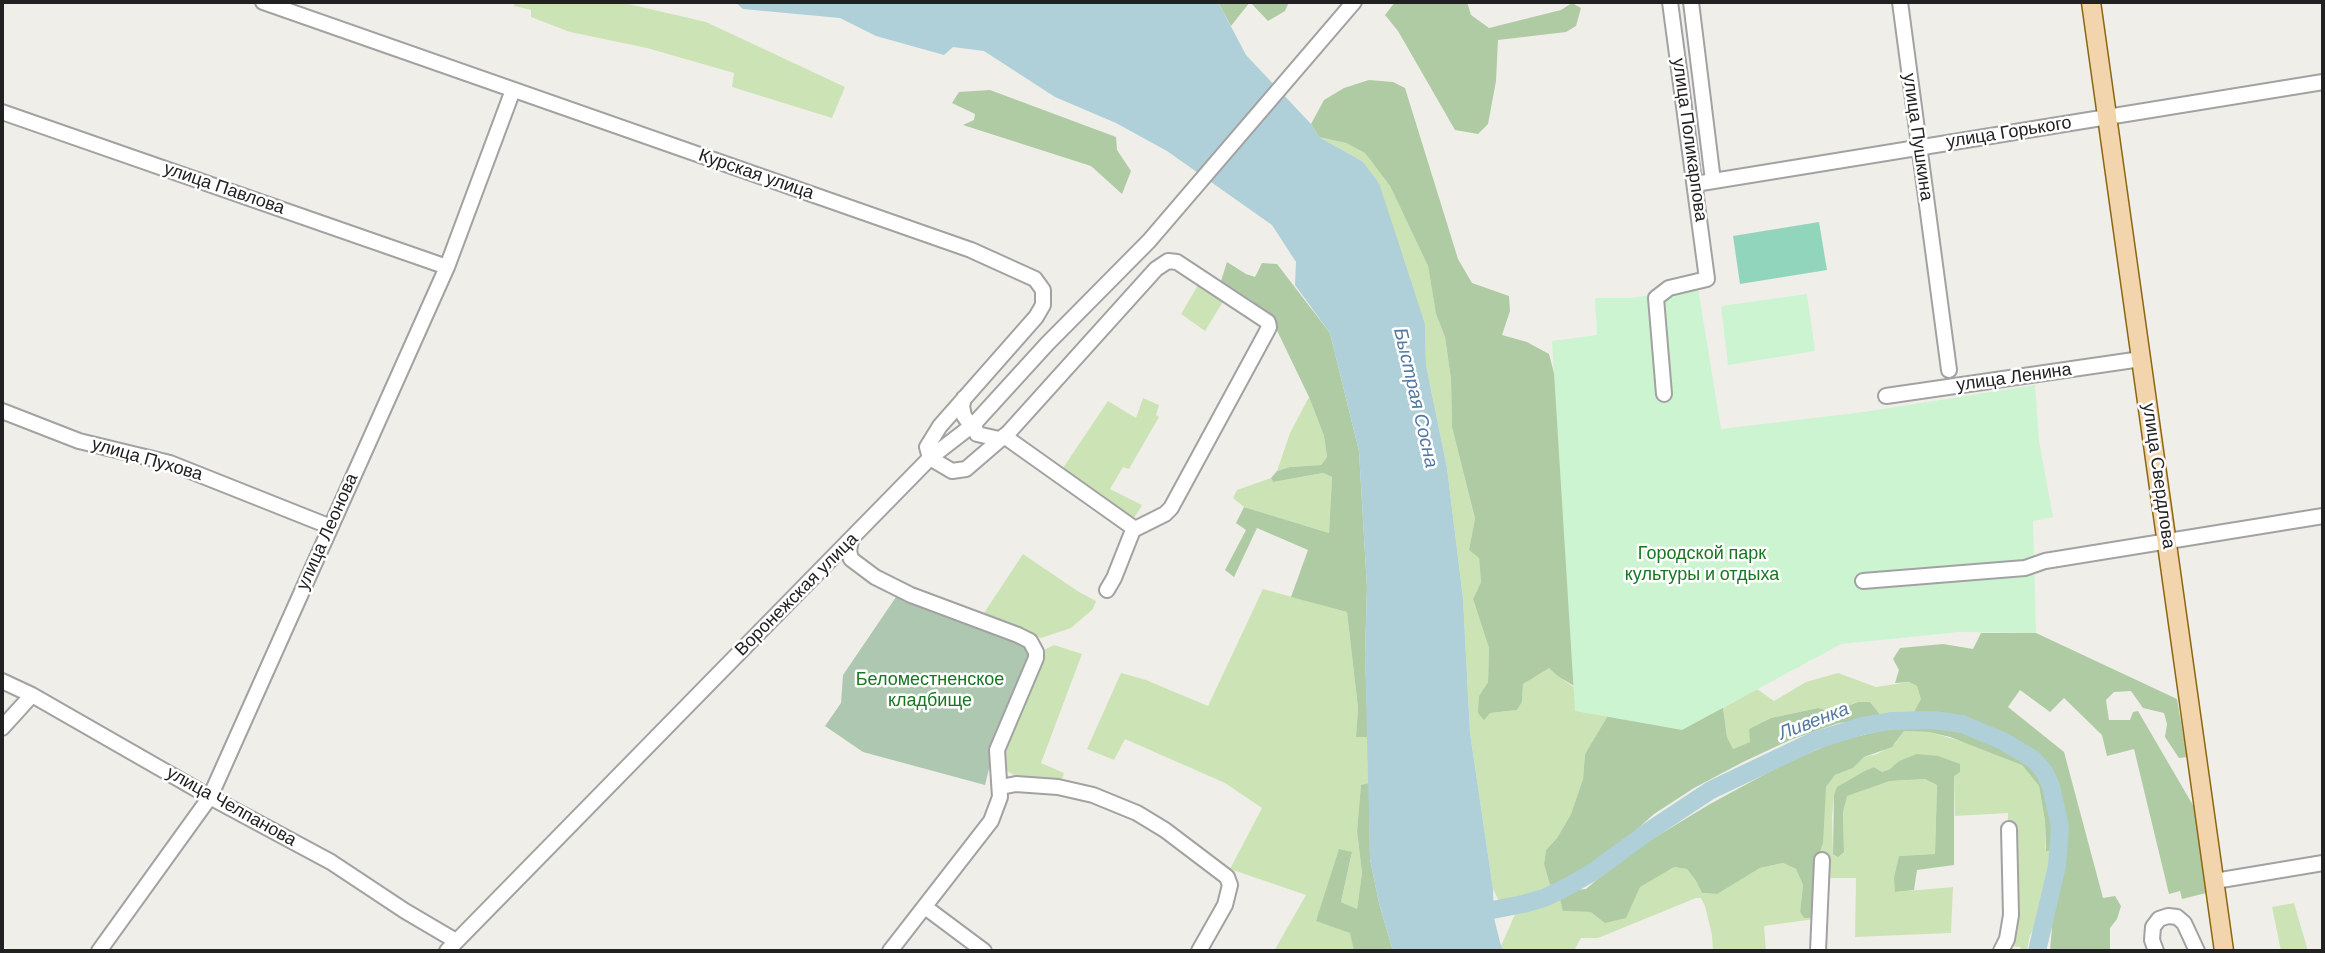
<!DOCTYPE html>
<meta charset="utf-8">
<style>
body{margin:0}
#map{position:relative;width:2325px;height:953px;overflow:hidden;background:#f0eee9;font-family:"DM Sans",sans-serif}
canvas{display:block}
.frame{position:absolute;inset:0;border:4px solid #212121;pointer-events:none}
</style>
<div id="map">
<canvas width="2325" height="953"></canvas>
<div class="frame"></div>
</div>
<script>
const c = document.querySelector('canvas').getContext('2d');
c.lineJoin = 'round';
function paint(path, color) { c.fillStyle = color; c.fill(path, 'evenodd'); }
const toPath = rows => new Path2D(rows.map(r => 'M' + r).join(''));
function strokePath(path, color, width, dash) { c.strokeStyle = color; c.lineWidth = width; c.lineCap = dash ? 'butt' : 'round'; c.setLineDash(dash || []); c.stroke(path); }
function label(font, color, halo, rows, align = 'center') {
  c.font = font + ' "DM Sans",sans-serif'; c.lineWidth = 5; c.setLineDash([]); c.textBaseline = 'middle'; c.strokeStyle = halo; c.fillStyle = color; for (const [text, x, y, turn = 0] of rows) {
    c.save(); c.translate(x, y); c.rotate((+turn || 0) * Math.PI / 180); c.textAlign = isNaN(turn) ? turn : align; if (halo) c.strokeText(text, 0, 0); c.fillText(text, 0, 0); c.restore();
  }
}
const grass = toPath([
 [515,2,620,2,706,22,845,87,832,118,732,87,734,73,647,48,570,32,531,17,531,10,514,6],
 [1319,137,1346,143,1365,153,1390,186,1428,266,1436,314,1445,337,1451,379,1452,427,1475,520,1469,550,1479,557,1481,582,1473,599,1489,648,1488,682,1479,696,1490,713,1517,710,1522,702,1523,684,1549,667,1559,677,1610,712,1585,754,1583,779,1571,814,1557,838,1546,850,1544,864,1550,885,1524,899,1499,901,1493,889,1470,733,1463,598,1447,468,1426,365,1425,324,1362,161],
 [1198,285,1224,300,1205,331,1181,314],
 [1309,397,1324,436,1327,457,1321,465,1290,467,1277,471,1290,433],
 [1143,398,1159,405,1156,415,1159,417,1129,469,1123,467,1110,489,1142,505,1133,520,1061,471,1108,401,1136,418],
 [1323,473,1332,477,1329,533,1244,507,1233,498,1237,490,1271,478,1273,482],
 [1023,554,1079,592,1096,601,1093,609,1071,628,1041,638,982,616],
 [1263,589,1347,612,1358,708,1356,736,1368,737,1369,783,1361,786,1357,831,1362,873,1357,909,1341,902,1352,853,1316,920,1351,933,1354,951,1274,951,1306,895,1230,869,1262,808,1225,783,1125,739,1114,760,1087,749,1121,673,1146,680,1208,706],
 [1054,645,1082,654,1041,763,1064,773,1061,782,1015,776,1003,768,1000,757,1042,651],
 [1838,673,1876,687,1909,682,1917,686,1922,699,1914,712,1882,717,1870,702,1858,702,1833,712,1818,708,1771,718,1749,729,1751,742,1733,749,1727,737,1723,708,1757,689,1774,701,1806,682],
 [1904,731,1930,732,1980,747,2022,765,2039,786,2045,821,2045,846,2046,851,2049,851,2050,860,2040,922,2030,935,2027,951,2021,951,2020,947,2009,946,2007,939,2008,813,1955,816,1954,776,1899,761,1890,769,1882,772,1874,767,1834,795,1832,818,1833,853,1844,852,1843,812,1846,796,1890,781,1925,779,1937,785,1935,854,1899,856,1895,892,1953,887,1951,933,1855,937,1856,878,1827,878,1815,865,1826,787,1835,775,1853,768,1864,757,1877,754,1895,744],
 [1783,863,1796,869,1803,885,1800,912,1804,918,1815,914,1815,919,1764,926,1766,951,1713,951,1712,935,1705,906,1701,898,1696,898,1598,938,1581,938,1574,951,1505,951,1501,946,1516,912,1560,899,1564,911,1591,912,1674,867,1687,869,1696,881,1702,893,1716,894,1760,868],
 [2294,903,2308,951,2281,951,2272,907]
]);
const forest = toPath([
 [1218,2,1289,2,1285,11,1268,21,1250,2,1231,26],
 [1395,2,1467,2,1471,15,1489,28,1561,10,1572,3,1581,8,1576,26,1566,32,1498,40,1496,81,1488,124,1478,134,1455,130,1398,31,1385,15],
 [1369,80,1393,82,1405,88,1458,259,1472,283,1509,296,1510,311,1502,335,1527,342,1549,354,1560,396,1576,687,1559,677,1549,668,1523,684,1522,702,1517,710,1490,713,1484,720,1478,713,1479,696,1488,682,1489,648,1473,599,1481,582,1479,558,1469,550,1475,519,1452,427,1451,379,1445,337,1436,314,1428,266,1390,186,1365,153,1346,143,1319,137,1311,124,1324,100,1344,88],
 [990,90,1116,137,1117,150,1131,171,1122,194,1091,166,963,125,974,120,975,114,952,103,959,92],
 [1227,262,1246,274,1255,277,1262,263,1277,264,1330,333,1359,451,1367,588,1365,655,1368,737,1356,737,1358,708,1347,612,1291,597,1308,550,1257,528,1234,577,1225,570,1246,530,1236,523,1244,507,1329,533,1332,477,1323,473,1273,482,1271,478,1277,471,1290,467,1321,465,1327,457,1324,436,1309,397,1271,318,1251,300,1221,281],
 [1981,633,2036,633,2177,699,2187,757,2179,758,2165,737,2167,724,2164,713,2143,708,2131,691,2114,692,2106,700,2109,720,2130,720,2133,712,2138,711,2194,807,2206,893,2182,899,2180,891,2169,894,2134,749,2107,756,2102,735,2064,698,2050,712,2020,690,2008,707,2064,752,2103,898,2115,896,2121,906,2117,919,2110,928,2110,951,2050,951,2053,915,2064,854,2065,831,2064,810,2057,784,2045,760,2012,737,1965,719,1935,713,1914,712,1921,699,1917,686,1909,682,1895,683,1899,670,1893,659,1900,648,1943,644,1973,649],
 [1858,702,1870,702,1882,717,1839,723,1790,740,1743,762,1694,788,1654,814,1616,848,1561,882,1550,885,1544,864,1546,850,1557,838,1571,814,1583,779,1585,754,1610,712,1723,708,1727,737,1733,749,1750,742,1749,729,1771,718,1818,708,1833,712],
 [1908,724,1925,725,1981,737,2013,752,2032,766,2048,798,2053,821,2053,842,2049,851,2046,851,2045,821,2039,786,2022,765,1950,737,1929,732,1904,731,1892,747,1864,757,1853,768,1835,775,1826,787,1823,843,1815,865,1815,913,1811,918,1804,918,1800,912,1803,885,1796,869,1783,863,1760,868,1717,894,1702,893,1696,881,1687,869,1674,867,1640,887,1626,918,1605,923,1591,912,1563,911,1560,899,1576,890,1586,889,1626,855,1710,804,1782,765,1835,742],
 [1917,754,1938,756,1960,764,1960,772,1954,776,1954,865,1917,870,1914,890,1895,892,1894,878,1899,856,1935,854,1937,785,1925,779,1890,781,1847,796,1843,812,1844,852,1838,857,1833,854,1834,795,1837,787,1863,772,1874,767,1882,772,1890,769,1899,761],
 [1369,783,1370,859,1379,903,1393,951,1354,951,1350,933,1316,921,1339,849,1352,852,1341,902,1357,909,1362,873,1357,831,1361,785]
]);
const cemetery = toPath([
 [896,597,1014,638,1030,651,1030,662,996,741,985,785,863,752,825,726,841,703,843,675]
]);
const park = toPath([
 [1698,288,1721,429,1864,412,2035,385,2039,441,2053,517,2033,521,2036,633,1959,632,1841,644,1682,730,1575,711,1552,341,1597,335,1595,298,1631,298],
 [1807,294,1815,351,1728,365,1721,306]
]);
const pitch = toPath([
 [1819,222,1827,270,1740,284,1733,236]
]);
const water = toPath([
 [735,2,1218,2,1246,55,1311,124,1319,137,1362,161,1379,183,1425,324,1426,365,1447,468,1463,598,1470,733,1493,889,1494,918,1501,946,1505,951,1393,951,1379,903,1370,859,1365,655,1367,588,1359,451,1330,333,1295,285,1296,262,1272,225,1167,151,1116,123,1055,97,984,51,953,47,944,55,876,36,840,18,743,9]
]);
const river = toPath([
 [1472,914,1523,904,1544,898,1565,888,1593,872,1649,831,1711,790,1814,741,1862,726,1891,721,1934,720,1962,724,2003,741,2033,759,2044,771,2051,786,2060,827,2057,866,2037,951]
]);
const minor = toPath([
 [263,2,971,250,1035,279,1043,290,1043,305,1036,317,940,426,927,447,930,458],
 [1691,2,1713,181],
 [1900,2,1949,370],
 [2,112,447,267],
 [1695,184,2323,82],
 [1664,394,1656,298,1669,288,1707,279,1670,2],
 [1886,396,2141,359],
 [964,398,962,406,964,416,969,423,974,424,977,434,999,439],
 [2,411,79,441,170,463,331,527],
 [1004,436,1135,529],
 [930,458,952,471,966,469,1009,432,1156,269,1168,261,1177,262,1268,322,1269,327,1266,333,1171,508,1165,514,1133,530,1114,578,1107,590],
 [851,540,849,551,851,559,875,577,911,595,1018,635,1030,641,1036,652,1036,658,997,750,1000,797,991,821,890,951],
 [1863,581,2025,568,2045,561,2323,516],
 [2,681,32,695,210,797,331,862,405,911,456,941],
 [2,728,32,695],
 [1001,787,1016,784,1058,787,1093,795,1137,813,1165,830,1227,877,1230,885,1225,905,1199,951],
 [2215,881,2323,863],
 [925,907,984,951],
 [99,951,210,797,447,267,513,90],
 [447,951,930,458,974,424,1047,344,1149,241,1354,2],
 [1818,951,1822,860],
 [2001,951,2007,939,2011,915,2009,829],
 [2156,951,2152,940,2153,927,2159,919,2168,916,2177,917,2184,923,2197,951]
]);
const major = toPath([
 [2091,2,2224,951]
]);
const streetNames = [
 ["улица Горького",2009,133,-9],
 ["улица Пушкина",1917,137,82],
 ["улица Поликарпова",1689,140,82],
 ["Курская улица",756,175,19],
 ["улица Павлова",224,189,19],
 ["улица Ленина",2014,378,-8],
 ["улица Пухова",147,460,16],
 ["улица Свердлова",2158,476,82],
 ["улица Леонова",328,532,-66],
 ["Воронежская улица",797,595,-45],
 ["улица Челпанова",231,807,29]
];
const parkNames = [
 ["Городской парк",1702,554],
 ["культуры и отдыха",1702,575],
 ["Беломестненское",930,680],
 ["кладбище",930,701]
];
const waterNames = [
 ["Быстрая Сосна",1415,398,77],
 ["Ливенка",1814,722,-21]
];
paint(grass, '#cce4b5');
paint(forest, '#aecba3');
paint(cemetery, '#adc7b1');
paint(park, '#ccf4d0');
paint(pitch, '#91d6bc');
paint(water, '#afcfd9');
strokePath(river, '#afcfd9', 18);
strokePath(minor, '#a2a2a2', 18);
strokePath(major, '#8d6611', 21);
strokePath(minor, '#fff', 14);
strokePath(major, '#f2d5ac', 18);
label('18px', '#212121', '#fff', streetNames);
label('18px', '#197622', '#fff', parkNames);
label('italic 19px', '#5479a0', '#fff', waterNames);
</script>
